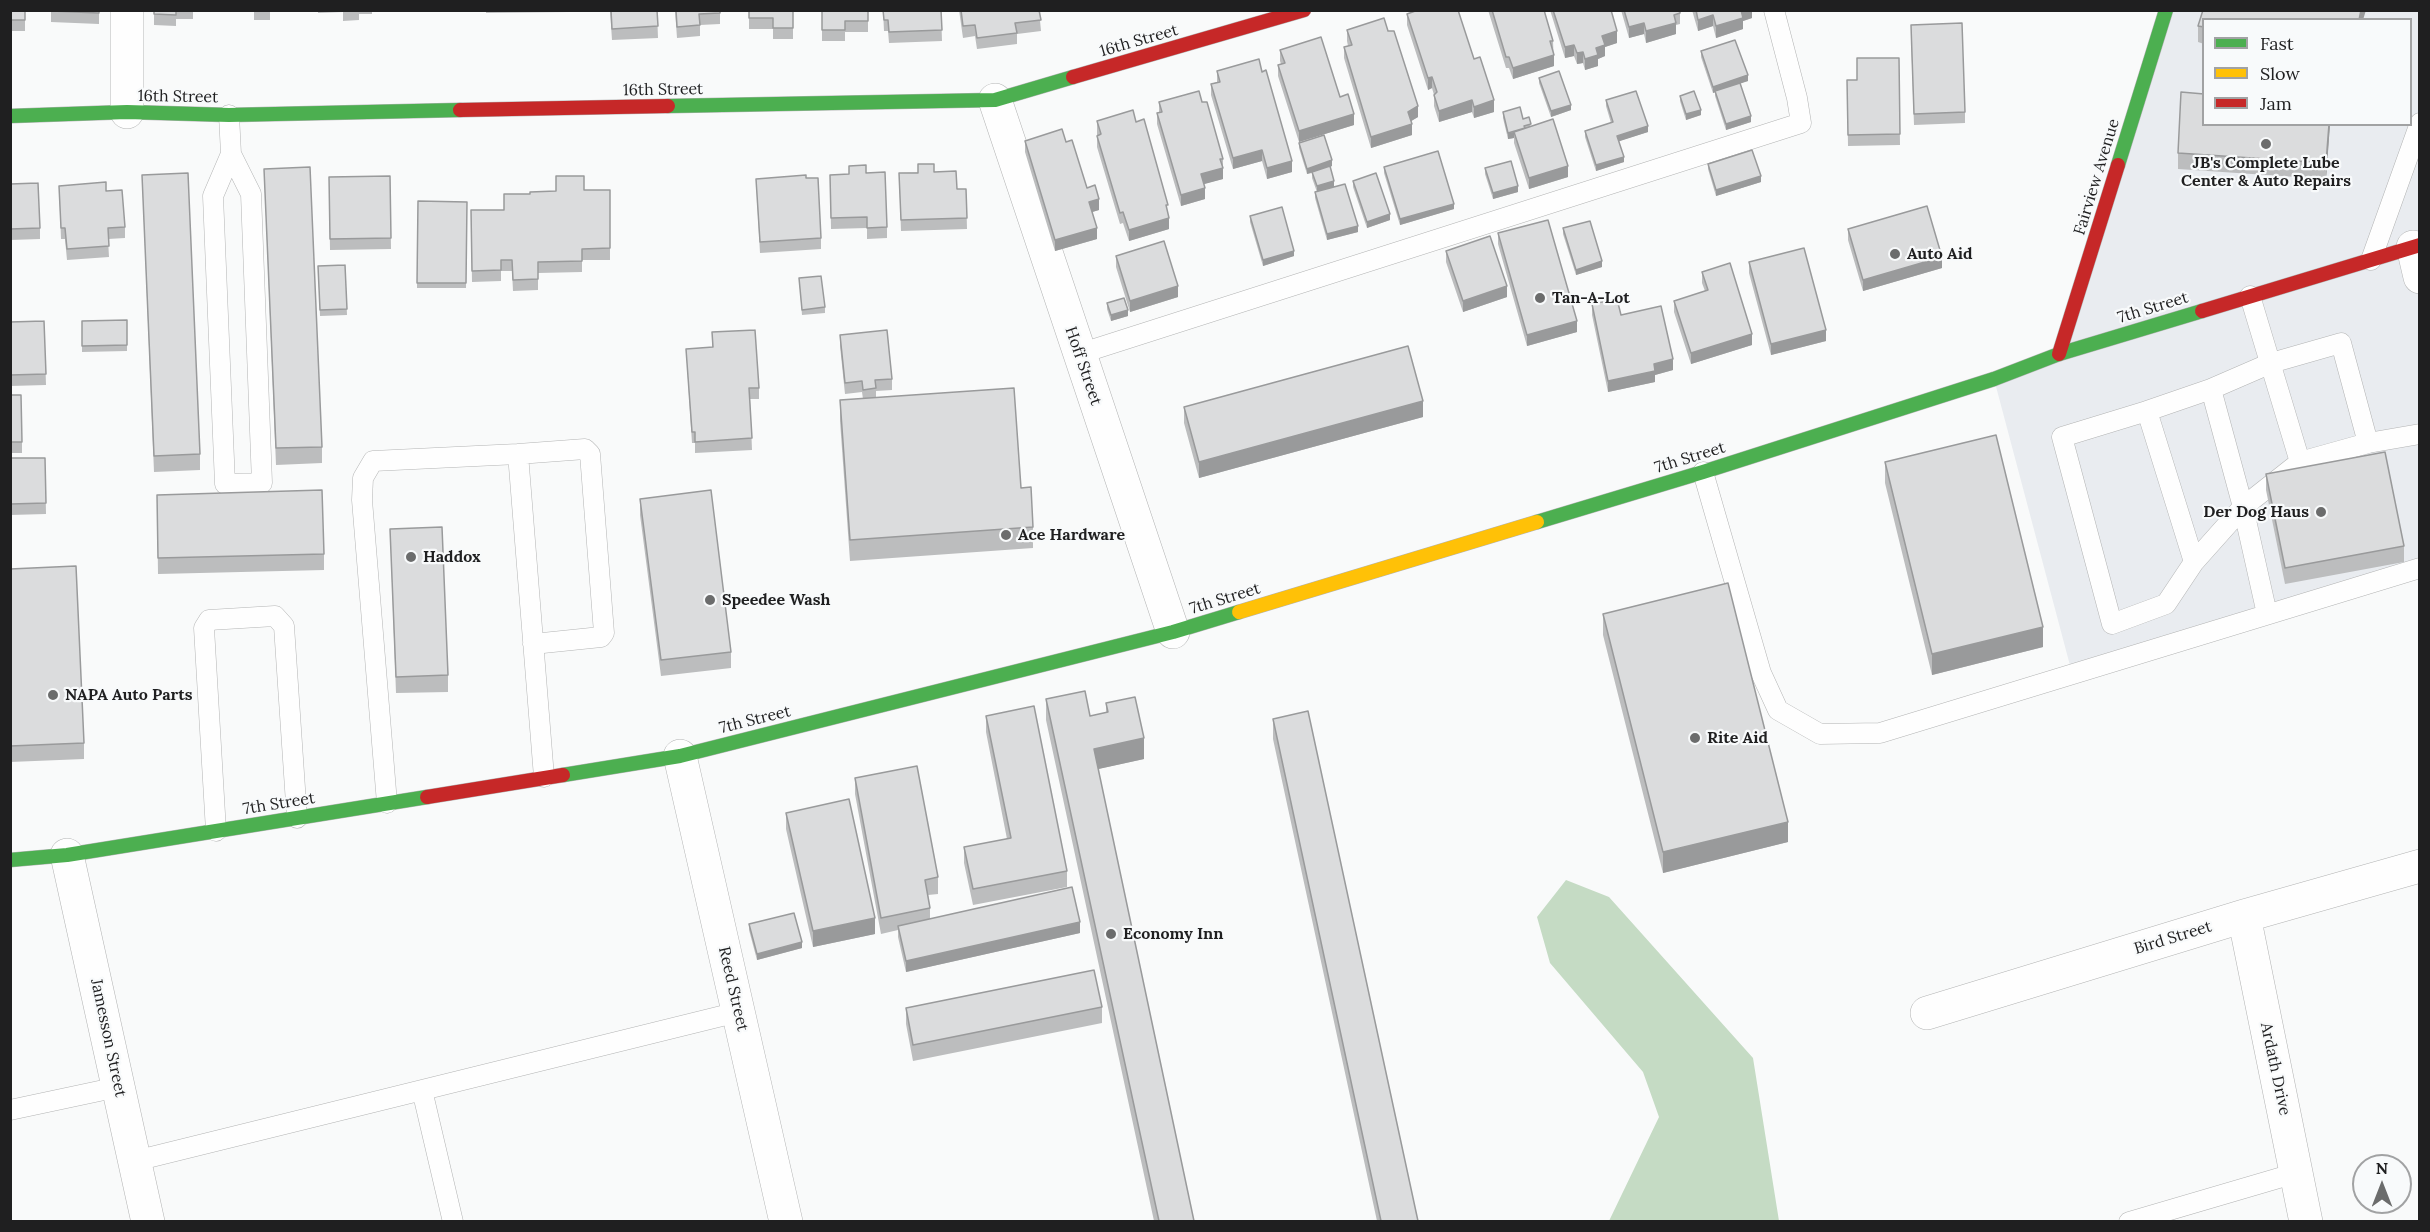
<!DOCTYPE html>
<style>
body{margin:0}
#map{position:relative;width:2430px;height:1232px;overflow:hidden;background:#f9fafa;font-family:Lora,serif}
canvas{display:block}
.frame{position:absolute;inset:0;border:12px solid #1f1f20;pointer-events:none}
.legend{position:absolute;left:2202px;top:18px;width:210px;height:108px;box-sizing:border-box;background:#f8fafb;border:2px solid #a1a2a3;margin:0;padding:8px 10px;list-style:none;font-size:18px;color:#1f1f20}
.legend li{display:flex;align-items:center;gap:12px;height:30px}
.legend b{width:30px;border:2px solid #a1a2a3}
.north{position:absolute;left:2352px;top:1154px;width:60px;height:60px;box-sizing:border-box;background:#f8fafb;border:2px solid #a1a2a3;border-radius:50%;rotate:0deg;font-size:16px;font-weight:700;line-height:24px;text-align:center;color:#1f1f20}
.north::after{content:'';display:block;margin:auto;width:21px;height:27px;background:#6b6c6c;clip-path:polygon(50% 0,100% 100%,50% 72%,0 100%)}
</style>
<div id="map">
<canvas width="2430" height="1232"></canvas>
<div class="frame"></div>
<ul class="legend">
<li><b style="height:8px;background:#4caf50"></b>Fast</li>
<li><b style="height:8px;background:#ffc107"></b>Slow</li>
<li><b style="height:8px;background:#c62828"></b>Jam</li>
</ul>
<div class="north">N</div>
</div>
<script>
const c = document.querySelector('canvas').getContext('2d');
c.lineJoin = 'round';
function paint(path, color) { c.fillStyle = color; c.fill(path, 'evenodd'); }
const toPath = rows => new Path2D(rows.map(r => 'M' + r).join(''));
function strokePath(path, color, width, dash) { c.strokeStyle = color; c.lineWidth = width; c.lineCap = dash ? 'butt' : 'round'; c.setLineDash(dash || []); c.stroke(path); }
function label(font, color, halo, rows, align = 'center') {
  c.font = font + ' Lora,serif'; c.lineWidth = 4.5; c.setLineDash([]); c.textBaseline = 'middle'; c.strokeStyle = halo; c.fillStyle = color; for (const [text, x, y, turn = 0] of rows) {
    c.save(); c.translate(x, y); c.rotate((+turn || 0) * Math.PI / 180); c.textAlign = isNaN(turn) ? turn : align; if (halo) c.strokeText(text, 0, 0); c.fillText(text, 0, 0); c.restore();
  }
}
const built = toPath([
 [2166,11,2419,11,2419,568,2072,673,1994,379,2059,353],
 [2204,20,2410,20,2410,124,2204,124]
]);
const forest = toPath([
 [1566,880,1609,897,1753,1058,1779,1221,1609,1221,1659,1117,1643,1072,1550,963,1537,917]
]);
const lane = toPath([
 [229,115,231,154,213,196,225,484,262,483,251,194,231,154],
 [2371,260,2420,123],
 [2250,296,2300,462,2243,507,2267,614],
 [1079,354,1801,123,1797,98,1774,10],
 [2147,411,2211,389],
 [2368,443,2420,434],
 [518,454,585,449,590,454,604,633,601,637,533,644],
 [1703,472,1761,673,1778,710,1820,734,1880,733,2420,568],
 [2194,562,2166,604,2112,624,2062,437,2147,411,2194,562,2243,507,2211,389,2271,363,2341,343,2368,443,2300,462],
 [387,803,362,500,363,478,373,461,518,454,544,777],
 [216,831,204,628,209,620,275,616,284,626,297,818],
 [422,1090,453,1222],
 [10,1110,118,1087],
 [135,1161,738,1012],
 [2129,1222,2296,1173]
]);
const street = toPath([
 [127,10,127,112],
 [995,100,1173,632],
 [2413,247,2420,277],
 [680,756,786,1222],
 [67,855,148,1222],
 [2244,916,2306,1222],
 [1927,1013,2244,916,2420,866]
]);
const fast = toPath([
 [668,106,995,100,1073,77],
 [10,116,127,112,229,115,460,110],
 [2118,165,2166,10],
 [1537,522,1703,472,1994,379,2059,354,2202,311],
 [563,775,680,756,1173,632,1239,612],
 [10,860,67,855,427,797]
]);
const slow = toPath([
 [1239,612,1537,522]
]);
const jam = toPath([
 [1073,77,1304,10],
 [460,110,668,106],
 [2202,311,2420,245],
 [2059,354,2118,165],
 [427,797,563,775]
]);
const wall = toPath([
 [10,10,25,10,25,31,10,31],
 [51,10,99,10,99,24,51,22],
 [154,10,212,10,193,11,193,19,176,19,176,26,154,25],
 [254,10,270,10,270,20,254,20],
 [318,10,372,10,372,14,359,14,359,20,343,21,343,12,318,13],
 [486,10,570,10,570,12,486,13],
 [610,10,657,10,658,38,612,40],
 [675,10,720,10,720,24,700,25,700,36,677,38],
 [749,10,793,10,793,39,773,39,773,29,749,29],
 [822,10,868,10,868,32,845,32,845,41,822,41],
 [883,10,941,10,942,41,889,43,888,31,884,31],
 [959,10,1039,10,1041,31,1017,34,1017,44,977,49,975,36,963,38],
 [1488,10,1544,10,1553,41,1554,66,1513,79,1509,68,1506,68],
 [1550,10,1611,10,1617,43,1605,47,1605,56,1598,59,1598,66,1585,70,1583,63,1577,64,1574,56,1565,58],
 [1621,10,1680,10,1680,24,1676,25,1676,34,1646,43,1644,34,1629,38],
 [1692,10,1752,10,1752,18,1743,21,1743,29,1716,38,1713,26,1698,31],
 [2203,10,2204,20,2204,44,2198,42,2198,26],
 [1407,14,1474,59,1494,112,1474,118,1472,112,1439,122,1434,106,1434,95,1432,88,1428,90,1407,25],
 [1347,30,1388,31,1418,117,1411,121,1412,135,1371,148,1344,58,1344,47,1348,46,1347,41],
 [1911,36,1965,112,1965,123,1914,125],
 [1280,50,1340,97,1354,125,1299,142,1278,76,1278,65,1281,64,1280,61],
 [1701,51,1748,81,1740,83,1751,122,1726,130,1715,96,1715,92,1713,93,1701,57],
 [1899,58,1900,145,1848,146,1847,80,1857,80],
 [1217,71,1292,172,1267,179,1262,161,1233,169,1211,95,1211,84,1217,82],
 [1539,78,1571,110,1551,117,1539,83],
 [1680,96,1701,115,1686,120,1680,101],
 [1606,100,1648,132,1619,141,1624,162,1596,171,1585,137,1585,131,1611,123,1606,106],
 [1159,102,1202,102,1223,159,1223,179,1203,184,1205,199,1181,206,1157,124,1157,113,1159,112],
 [1503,112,1523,119,1531,126,1568,177,1529,189,1514,143,1514,138,1508,139,1503,118],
 [1097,121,1136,122,1169,229,1129,241,1123,223,1120,224,1097,147],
 [2330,124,2326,179,2178,169,2178,153],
 [1025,141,1066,142,1087,188,1099,210,1092,212,1097,239,1055,251,1025,152],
 [1299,143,1332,166,1330,167,1317,192,1312,178,1312,173,1307,174,1299,148],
 [1708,164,1761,182,1716,196,1708,169],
 [1384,167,1454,209,1400,225,1384,173],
 [1485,168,1518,192,1493,199,1485,174],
 [264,169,322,447,322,463,276,465],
 [934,172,957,189,966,189,967,229,901,231,899,173],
 [866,173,887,227,887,238,867,239,867,228,831,229,830,175],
 [142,175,200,454,200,470,154,472],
 [390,176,391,249,330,250,329,177],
 [806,178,821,238,821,249,760,253,756,179],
 [1353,181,1390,220,1367,228,1353,187],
 [10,184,40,228,40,239,10,240],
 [59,186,106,191,125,227,125,238,108,239,109,257,67,260,65,239,61,239],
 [584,190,610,190,610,260,582,260,582,272,538,273,538,290,513,291,512,271,501,271,501,281,472,282,471,210,504,210],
 [1315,192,1358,232,1327,240,1315,198],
 [418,201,467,202,466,288,417,288],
 [1250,216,1294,256,1263,266,1250,222],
 [1563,228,1602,267,1576,275,1563,234],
 [1848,229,1942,268,1863,291,1848,240],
 [1498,233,1577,332,1527,346,1498,244],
 [1446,251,1507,297,1463,312,1446,262],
 [1116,256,1178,297,1130,312,1116,267],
 [1749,262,1826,341,1771,355,1749,273],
 [345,265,347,315,320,316,318,266],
 [1702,272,1752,345,1691,364,1674,312,1674,301,1705,291,1702,283],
 [799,278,825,307,825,313,802,315],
 [1107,303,1128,316,1111,321,1107,309],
 [1592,304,1621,315,1673,370,1655,375,1655,382,1608,392,1592,315],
 [127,320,127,351,82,352,82,321],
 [44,321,46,385,10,386,10,322],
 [712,332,759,388,759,399,750,399,752,450,695,453,695,443,692,443,686,349,712,347],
 [840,335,892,379,892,390,876,391,876,398,1021,488,1033,527,1033,548,850,561,840,421,840,400,863,399,862,392,845,394,840,346],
 [10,395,22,442,22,453,10,453],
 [1184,407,1423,417,1199,478,1184,423],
 [10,458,45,458,46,514,10,515],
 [1885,462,2043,647,1932,675,1885,483],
 [2266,474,2404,546,2404,562,2285,584,2266,490],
 [157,495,324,554,324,570,158,574],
 [640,499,731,652,731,668,661,676,640,515],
 [390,529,448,675,448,692,396,693],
 [10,569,84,743,84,759,10,762],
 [1603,614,1788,842,1663,873,1603,635],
 [1046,699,1090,716,1106,713,1106,703,1144,759,1098,769,1194,1221,1154,1221,1046,720],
 [986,716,1067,871,1067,887,973,905,964,863,964,847,1007,839,986,732],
 [1273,719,1418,1221,1377,1221,1273,739],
 [855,778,938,877,938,894,928,895,930,908,930,919,1080,933,906,972,898,937,898,930,881,934,855,794],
 [786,813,875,934,813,947,786,829],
 [749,924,802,948,757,960,749,930],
 [1102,1007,1102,1023,913,1061,906,1024,906,1008]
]);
const shadedWall = toPath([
 [1741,10,1752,10,1752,18,1743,21,1743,29,1716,38,1716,26],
 [2361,10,2366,10,2363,20,2359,20],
 [1713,15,1713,26,1698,31,1698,20],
 [1644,23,1644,34,1629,38,1629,27],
 [1676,23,1676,34,1646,43,1646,31],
 [1617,31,1617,43,1605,47,1605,56,1598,59,1598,66,1585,70,1585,59,1596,48,1602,36],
 [1574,45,1574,56,1565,58,1565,47],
 [1583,52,1583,63,1577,64,1577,53],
 [1554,55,1554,66,1513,79,1513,68],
 [1748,75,1748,81,1713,93,1713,87],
 [1432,77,1432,88,1428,90,1428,78],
 [1472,100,1472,112,1439,122,1439,111],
 [1494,100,1494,112,1474,118,1474,107],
 [1571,105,1571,110,1551,117,1551,111],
 [1418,106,1418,117,1408,123,1408,112],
 [1701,110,1701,115,1686,120,1686,114],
 [1354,114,1354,125,1299,142,1299,131],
 [1751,116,1751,122,1726,130,1726,124],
 [1412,124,1412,135,1371,148,1371,137],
 [2329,124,2330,124,2326,179,2326,163],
 [1648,126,1648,132,1617,142,1617,136],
 [1514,132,1514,138,1508,139,1508,133],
 [1262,150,1262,161,1233,169,1233,158],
 [1624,157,1624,162,1596,171,1596,165],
 [1332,160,1332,166,1307,174,1307,169],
 [1292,161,1292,172,1267,179,1267,168],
 [1568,166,1568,177,1529,189,1529,178],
 [1223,168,1223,179,1201,185,1201,174],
 [1761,176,1761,182,1716,196,1716,190],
 [1334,181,1334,187,1317,192,1317,186],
 [1518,186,1518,192,1493,199,1493,193],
 [1205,188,1205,199,1181,206,1181,195],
 [1099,199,1099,210,1089,213,1089,202],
 [1454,204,1454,209,1400,225,1400,219],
 [1390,214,1390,220,1367,228,1367,222],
 [1169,218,1169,229,1129,241,1129,230],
 [1358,226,1358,232,1327,240,1327,234],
 [1097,228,1097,239,1055,251,1055,240],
 [1294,251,1294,256,1263,266,1263,260],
 [1942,257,1942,268,1863,291,1863,280],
 [1602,261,1602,267,1576,275,1576,270],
 [1178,286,1178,297,1130,312,1130,301],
 [1507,286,1507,297,1463,312,1463,301],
 [1128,310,1128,316,1111,321,1111,315],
 [1577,321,1577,332,1527,346,1527,335],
 [1826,330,1826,341,1771,355,1771,344],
 [1752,334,1752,345,1691,364,1691,353],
 [1673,359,1673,370,1655,375,1655,382,1608,392,1608,381,1654,364],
 [1423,401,1423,417,1199,478,1199,462],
 [2043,627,2043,647,1932,675,1932,654],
 [1144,738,1144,759,1094,770,1094,749],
 [1788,822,1788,842,1663,873,1663,852],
 [875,918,875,934,813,947,813,931],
 [1080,922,1080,933,906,972,906,961],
 [802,942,802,948,757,960,757,954]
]);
const building = toPath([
 [10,10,25,10,25,20,10,20,10,10],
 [51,10,99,10,99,13,51,11,51,10],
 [154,10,176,10,176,15,154,14,154,10],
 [611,10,657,10,658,26,612,29,611,10],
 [676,10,720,10,720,13,699,14,700,25,677,27,676,10],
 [749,10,793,10,793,28,773,28,773,18,749,18,749,10],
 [822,10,868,10,868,21,845,21,845,30,822,30,822,10],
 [883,10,941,10,942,30,889,32,888,20,884,20,883,10],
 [961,10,1039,10,1041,20,1015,23,1017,33,977,38,975,25,963,26,961,10],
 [1418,10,1458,10,1474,59,1480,57,1494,100,1474,107,1472,100,1439,111,1434,95,1437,92,1432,77,1428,78,1407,14,1418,10],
 [1492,10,1544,10,1553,41,1550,41,1554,55,1513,68,1509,57,1506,57,1492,10],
 [1553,10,1611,10,1617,31,1602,36,1605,45,1596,48,1598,55,1585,59,1583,52,1577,53,1574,45,1565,47,1553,10],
 [1624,10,1680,10,1680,13,1674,15,1676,23,1646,31,1644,23,1629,27,1624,10],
 [1696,10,1741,10,1743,18,1716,26,1713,15,1698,20,1696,10],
 [2203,10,2361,10,2359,20,2204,20,2204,27,2198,26,2203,10],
 [1384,18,1388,31,1394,31,1418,106,1408,112,1412,124,1371,137,1344,47,1352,45,1347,30,1384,18],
 [1962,23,1965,112,1914,114,1911,25,1962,23],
 [1321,37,1340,97,1348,94,1354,114,1299,131,1278,65,1285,63,1280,50,1321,37],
 [1735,40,1748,75,1713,87,1701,51,1735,40],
 [1857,58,1899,58,1900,134,1848,135,1847,80,1857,80,1857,58],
 [1259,59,1262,72,1266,70,1292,161,1267,168,1262,150,1233,158,1211,84,1220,82,1217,71,1259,59],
 [1559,71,1571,105,1551,111,1539,78,1559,71],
 [1740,83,1751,116,1726,124,1715,91,1740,83],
 [1199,91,1202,102,1207,102,1223,159,1220,159,1223,168,1201,174,1205,188,1181,195,1157,113,1162,112,1159,102,1199,91],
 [1636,91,1648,126,1617,136,1624,157,1596,165,1585,131,1613,122,1606,100,1636,91],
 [1694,91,1701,110,1686,114,1680,96,1694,91],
 [2181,92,2204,94,2204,124,2329,124,2326,163,2178,153,2181,92],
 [1520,107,1523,119,1529,117,1531,124,1524,126,1525,128,1508,133,1503,112,1520,107],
 [1133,110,1136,122,1144,119,1168,205,1166,205,1169,218,1129,230,1123,212,1120,213,1097,136,1101,134,1097,121,1133,110],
 [1553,119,1568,166,1529,178,1514,132,1553,119],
 [1062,129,1066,142,1072,140,1087,188,1095,185,1099,199,1089,202,1097,228,1055,240,1025,141,1062,129],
 [1324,135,1332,160,1307,169,1299,143,1324,135],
 [1752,150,1761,176,1716,190,1708,164,1752,150],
 [1438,151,1454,204,1400,219,1384,167,1438,151],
 [1511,161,1518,186,1493,193,1485,168,1511,161],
 [918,164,934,164,934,172,956,171,957,189,966,189,967,218,901,220,899,173,918,173,918,164],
 [866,165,866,173,885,172,887,227,867,228,867,217,831,218,830,175,849,174,849,166,866,165],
 [1330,166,1334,181,1317,186,1312,172,1330,166],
 [310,167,322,447,276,448,264,169,310,167],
 [188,173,200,454,154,456,142,175,188,173],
 [1376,173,1390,214,1367,222,1353,181,1376,173],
 [806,175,806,178,818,178,821,238,760,242,756,179,806,175],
 [390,176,391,238,330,239,329,177,390,176],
 [556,176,584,176,584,190,610,190,610,248,582,249,582,261,538,262,538,279,513,280,512,260,501,260,501,270,472,271,471,210,504,210,504,194,530,194,530,192,556,191,556,176],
 [106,182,106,191,122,190,125,227,108,228,109,246,67,249,65,228,61,228,59,186,106,182],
 [38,183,40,228,10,229,10,184,38,183],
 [1345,184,1358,226,1327,234,1315,192,1345,184],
 [418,201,467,202,466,283,417,283,418,201],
 [1927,206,1942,257,1863,280,1848,229,1927,206],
 [1282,207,1294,251,1263,260,1250,216,1282,207],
 [1548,220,1577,321,1527,335,1498,233,1548,220],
 [1590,221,1602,261,1576,270,1563,228,1590,221],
 [1490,236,1507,286,1463,301,1446,251,1490,236],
 [1164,241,1178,286,1130,301,1116,256,1164,241],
 [1804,248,1826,330,1771,344,1749,262,1804,248],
 [1730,263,1752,334,1691,353,1674,301,1708,290,1702,272,1730,263],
 [345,265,347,309,320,310,318,266,345,265],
 [821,276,825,307,802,310,799,278,821,276],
 [1124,298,1128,310,1111,315,1107,303,1124,298],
 [1617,299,1621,315,1661,306,1673,359,1654,364,1655,371,1608,381,1592,304,1617,299],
 [127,320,127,345,82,346,82,321,127,320],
 [44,321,46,374,10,375,10,322,44,321],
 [755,330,759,388,749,388,752,438,695,442,695,432,692,432,686,349,713,347,712,332,755,330],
 [887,330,892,379,875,380,876,388,863,390,862,381,845,383,840,335,887,330],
 [1408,346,1423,401,1199,462,1184,407,1408,346],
 [1014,388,1021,488,1031,487,1033,527,850,540,840,400,1014,388],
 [10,395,21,395,22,442,10,442,10,395],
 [1996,435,2043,627,1932,654,1885,462,1996,435],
 [2385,452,2404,546,2285,568,2266,474,2385,452],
 [10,458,45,458,46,503,10,504,10,458],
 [322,490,324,554,158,558,157,495,322,490],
 [711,490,731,652,661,660,640,499,711,490],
 [442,527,448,675,396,677,390,529,442,527],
 [76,566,84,743,10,746,10,569,76,566],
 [1728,583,1788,822,1663,852,1603,614,1728,583],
 [1085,691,1090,716,1108,712,1106,703,1135,697,1144,738,1094,749,1194,1221,1159,1221,1046,699,1085,691],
 [1034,706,1067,871,973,889,964,847,1011,838,986,716,1034,706],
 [1308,711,1418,1221,1381,1221,1273,719,1308,711],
 [917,766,938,877,925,880,930,908,881,918,855,778,917,766],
 [849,799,875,918,813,931,786,813,849,799],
 [1072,887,1080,922,906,961,898,926,1072,887],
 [794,913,802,942,757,954,749,924,794,913],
 [1094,970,1102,1007,913,1045,906,1008,1094,970]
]);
const markers = [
 [2266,144,6,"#6b6c6c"],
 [1895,254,6,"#6b6c6c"],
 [1540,298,6,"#6b6c6c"],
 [2321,512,6,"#6b6c6c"],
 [1006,535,6,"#6b6c6c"],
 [411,557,6,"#6b6c6c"],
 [710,600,6,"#6b6c6c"],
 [53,695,6,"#6b6c6c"],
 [1695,738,6,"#6b6c6c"],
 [1111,934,6,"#6b6c6c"]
];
const streetNames = [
 ["16th Street",1139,41,-16],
 ["16th Street",663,90,-1],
 ["16th Street",178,97,1],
 ["Fairview Avenue",2097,177,-73],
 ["7th Street",2153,308,-17],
 ["Hoff Street",1083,366,71],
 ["7th Street",1690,458,-17],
 ["7th Street",1225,599,-17],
 ["7th Street",755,720,-14],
 ["7th Street",279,804,-9],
 ["Bird Street",2173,938,-17],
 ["Reed Street",733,989,77],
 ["Jamesson Street",108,1038,78],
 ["Ardath Drive",2275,1069,78]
];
const poiNames = [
 ["JB's Complete Lube",2266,163,"center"],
 ["Center & Auto Repairs",2266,181,"center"],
 ["Auto Aid",1907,254],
 ["Tan-A-Lot",1552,298],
 ["Der Dog Haus",2309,512,"right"],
 ["Ace Hardware",1018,535],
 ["Haddox",423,557],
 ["Speedee Wash",722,600],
 ["NAPA Auto Parts",65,695],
 ["Rite Aid",1707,738],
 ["Economy Inn",1123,934]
];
paint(built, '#e9ecf0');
paint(forest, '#c5dbc4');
strokePath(lane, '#b3b4b4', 21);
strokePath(street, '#b3b4b4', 34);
strokePath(fast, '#b3b4b4', 15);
strokePath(slow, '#b3b4b4', 15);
strokePath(jam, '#b3b4b4', 15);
strokePath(lane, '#fefefe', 20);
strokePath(street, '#fefefe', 33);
strokePath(fast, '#4caf50', 14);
strokePath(slow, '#ffc107', 14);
strokePath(jam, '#c62828', 14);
paint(wall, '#bcbdbe');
paint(shadedWall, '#999a9b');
paint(building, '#dbdcdd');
strokePath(building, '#999a9b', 1.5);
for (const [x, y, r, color] of markers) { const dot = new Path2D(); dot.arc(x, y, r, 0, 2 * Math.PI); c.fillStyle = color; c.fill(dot); strokePath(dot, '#f8fafb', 2); }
label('16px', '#1f1f20', '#f8fafb', streetNames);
label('bold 16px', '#1f1f20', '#f8fafb', poiNames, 'left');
</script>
